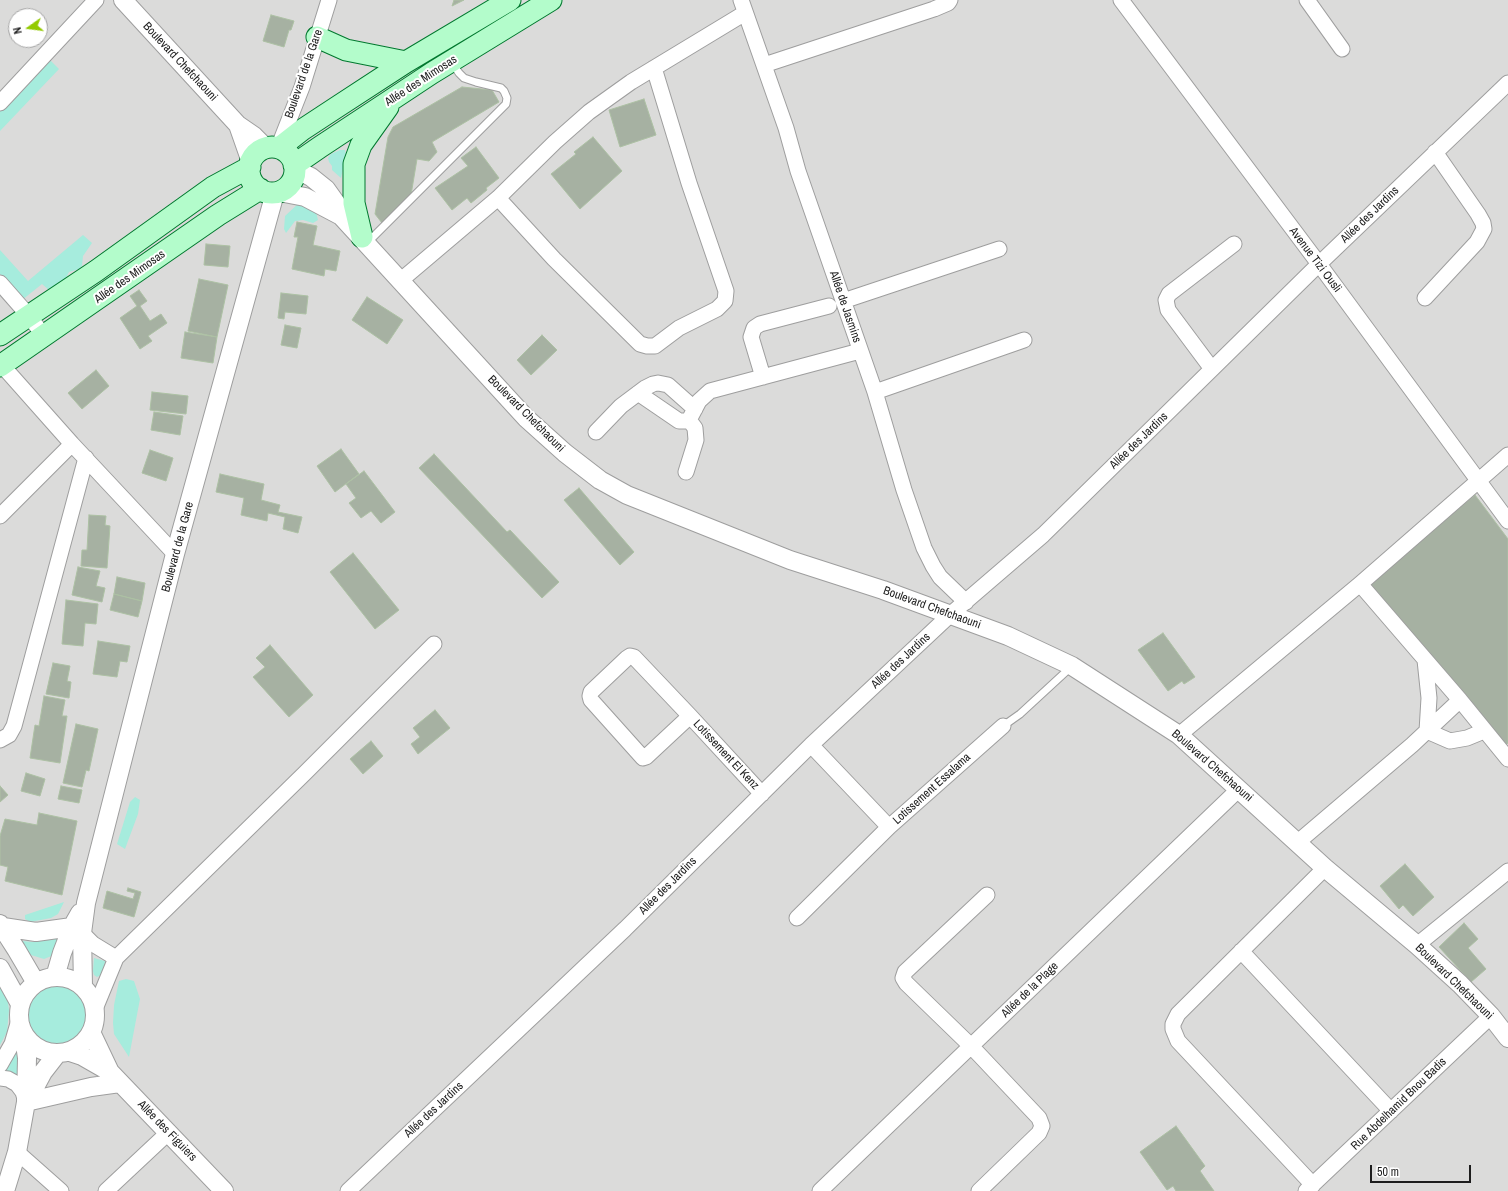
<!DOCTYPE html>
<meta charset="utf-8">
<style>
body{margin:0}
#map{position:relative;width:1508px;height:1191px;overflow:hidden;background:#e3efe3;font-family:"Archivo Narrow",sans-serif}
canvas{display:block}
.north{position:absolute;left:8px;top:8px;width:40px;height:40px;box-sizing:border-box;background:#fff;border:1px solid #a5a5a5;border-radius:50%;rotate:256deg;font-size:11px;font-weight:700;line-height:16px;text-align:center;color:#1d1d1d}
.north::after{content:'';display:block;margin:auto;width:14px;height:18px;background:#93ca00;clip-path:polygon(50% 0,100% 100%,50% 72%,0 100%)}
.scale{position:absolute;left:1370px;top:1165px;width:101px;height:18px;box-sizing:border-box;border:2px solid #1d1d1d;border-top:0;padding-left:5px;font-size:12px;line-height:14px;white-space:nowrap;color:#1d1d1d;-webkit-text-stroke:3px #fff;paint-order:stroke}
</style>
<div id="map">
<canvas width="1508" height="1191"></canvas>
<div class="north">N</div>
<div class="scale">50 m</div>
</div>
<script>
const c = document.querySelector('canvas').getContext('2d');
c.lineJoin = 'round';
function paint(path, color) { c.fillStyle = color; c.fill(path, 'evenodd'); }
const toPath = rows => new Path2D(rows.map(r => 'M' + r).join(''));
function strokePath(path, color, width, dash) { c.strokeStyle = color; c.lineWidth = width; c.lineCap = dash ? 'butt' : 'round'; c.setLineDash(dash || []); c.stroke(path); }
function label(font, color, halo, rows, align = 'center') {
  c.font = font + ' "Archivo Narrow",sans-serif'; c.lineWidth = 4; c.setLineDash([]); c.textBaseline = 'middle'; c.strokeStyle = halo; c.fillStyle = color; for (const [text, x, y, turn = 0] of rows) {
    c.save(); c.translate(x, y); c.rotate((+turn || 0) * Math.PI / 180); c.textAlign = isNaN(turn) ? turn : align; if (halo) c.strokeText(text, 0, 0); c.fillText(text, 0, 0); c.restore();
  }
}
const residential = toPath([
 [0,0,1508,0,1508,1191,0,1191],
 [16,16,40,16,40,40,16,40]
]);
const grass = toPath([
 [48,58,59,69,0,131,0,108],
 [340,150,345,150,346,155,341,178,332,170,332,166,329,162,328,158,331,154],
 [300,202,316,212,318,220,313,223,303,220,295,221,286,233,284,229,285,216],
 [83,235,92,243,83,256,82,266,79,269,69,272,65,280,62,281,59,288,50,291,42,284,22,300,0,274,0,250,28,281],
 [135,797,140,800,138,814,125,849,117,844,130,802],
 [64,902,58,914,51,918,30,922,25,919,25,915],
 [60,938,54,955,44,959,31,955,23,945,22,941,33,942],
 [94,958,105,961,104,971,101,975,97,977,94,975,93,971],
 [0,975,6,989,9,1010,7,1032,0,1045],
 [126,979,134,981,140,999,129,1057,114,1034,113,1023,114,1005,119,981],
 [52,981,58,982,72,988,82,1000,85,1009,86,1019,83,1028,77,1037,65,1043,58,1045,40,1043,28,1026,26,1016,27,1007,37,988,42,985],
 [19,1048,21,1078,0,1070]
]);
const building = toPath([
 [454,0,464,0,452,6,454,0],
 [271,15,294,21,291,30,289,30,284,47,263,41,271,15],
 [462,87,492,90,499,102,432,142,437,152,429,161,417,159,411,195,382,223,375,214,388,137,393,127,462,87],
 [644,99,656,135,620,147,609,110,644,99],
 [593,137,622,171,580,209,551,174,576,154,574,152,593,137],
 [476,147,499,178,486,188,487,190,471,203,467,198,452,210,435,188,468,166,461,158,476,147],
 [297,222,317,226,313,245,340,251,336,271,325,269,324,276,292,269,298,237,294,237,297,222],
 [206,244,230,246,228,267,204,265,206,244],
 [199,279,228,285,217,337,188,331,199,279],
 [139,290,147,301,140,306,150,321,161,314,167,323,148,336,152,341,140,349,120,318,137,306,130,296,139,290],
 [281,293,308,296,306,314,285,312,284,319,278,318,281,293],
 [367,297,403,320,387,344,352,320,367,297],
 [285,325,301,328,297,348,281,345,285,325],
 [185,332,217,337,213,363,181,358,185,332],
 [542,335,557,350,531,375,517,360,542,335],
 [96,370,109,386,82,409,68,393,96,370],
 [152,392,188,396,186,414,150,410,152,392],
 [154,412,183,416,180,435,151,430,154,412],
 [341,449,359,474,335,492,317,466,341,449],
 [150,450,173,458,166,481,142,473,150,450],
 [434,454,507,532,510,530,559,582,542,598,419,468,434,454],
 [364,471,395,512,381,523,371,511,361,518,349,503,356,498,346,484,364,471],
 [220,474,264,484,261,500,280,505,278,512,302,517,298,533,283,529,285,517,268,513,267,521,241,515,244,498,216,492,220,474],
 [579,488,634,552,620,565,564,500,579,488],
 [1475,495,1508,539,1508,743,1501,749,1365,583,1475,495],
 [89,515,106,516,105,525,110,526,107,568,81,566,82,550,87,550,89,515],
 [353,553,399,610,375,629,330,572,353,553],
 [78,567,100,571,96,586,105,588,102,602,72,595,78,567],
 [117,577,145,583,142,601,114,594,117,577],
 [114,594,142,601,138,617,110,610,114,594],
 [66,600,98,604,96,624,85,623,83,646,62,644,66,600],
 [1163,633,1195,677,1184,684,1182,681,1168,691,1138,650,1163,633],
 [98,641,130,646,127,662,120,661,117,677,93,674,98,641],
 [270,645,313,695,289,717,253,677,265,667,256,658,270,645],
 [53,663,70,666,67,681,71,682,69,698,46,694,53,663],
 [44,696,65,700,62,716,67,716,60,763,30,758,35,725,39,726,44,696],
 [435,710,450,728,418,754,411,744,420,737,413,728,435,710],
 [76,724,98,729,89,771,86,770,82,787,63,783,76,724],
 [371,741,383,756,363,774,350,759,371,741],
 [26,773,45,779,40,796,21,791,26,773],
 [0,786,8,795,0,802,0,786],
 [61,786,82,790,79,803,58,799,61,786],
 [39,813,77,821,62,895,5,881,8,867,0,865,0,836,5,819,37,825,39,813],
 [1405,864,1434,897,1413,916,1403,905,1399,909,1380,886,1405,864],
 [128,888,141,892,134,917,103,908,107,891,133,899,135,893,127,891,128,888],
 [1464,923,1478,939,1468,948,1486,969,1471,982,1439,947,1464,923],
 [1176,1126,1205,1166,1200,1171,1214,1191,1176,1191,1173,1186,1167,1190,1140,1152,1176,1126]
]);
const service = toPath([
 [367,243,506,104,507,98,504,91,501,88,476,82,464,78,459,73,452,63],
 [1003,726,1020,714,1071,667]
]);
const minor = toPath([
 [741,0,786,128,798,171,875,392,904,490,924,548,933,566,940,577,966,602],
 [1121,0,1319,264,1508,521],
 [1307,0,1342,49],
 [764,65,934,9,948,3,950,0],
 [0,103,96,0],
 [278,148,302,87,329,0],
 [498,198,554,259,640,344,647,346,655,346,679,328,717,309,725,301,726,291,689,183,654,68],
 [400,281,498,198,555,142,589,112,631,82,745,13],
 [0,283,29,316,44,336],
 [1425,298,1477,242,1484,229,1483,223,1478,214,1435,152],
 [843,301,999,249],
 [0,363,72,444,175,554],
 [1212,369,1168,310,1166,300,1169,294,1234,244],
 [763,377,751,337,754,328,760,324,829,306],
 [875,392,1024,340],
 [638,393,679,421,686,421,689,420,699,401,710,391,860,351],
 [596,432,621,406,645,388,653,384,658,383,668,385,695,409],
 [686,472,696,440,695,428,689,420],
 [0,516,72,444],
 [1360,584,1460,700,1508,759],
 [1425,660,1429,698,1427,731,1450,741,1467,738,1484,731],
 [690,716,646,757,643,758,591,700,590,696,591,692,627,658,630,656,634,657,690,716,762,794],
 [1179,735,1360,584,1508,455],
 [0,740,9,735,14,726,86,458],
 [811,745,889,827],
 [1298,842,1412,745,1460,700],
 [797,918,889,827,1003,726],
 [82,933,93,944,116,958],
 [1417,945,1508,871],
 [1241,951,1391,1111],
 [95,1009,116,958,305,773,434,644],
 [0,1065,12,1044,19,1020],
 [0,1078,8,1079,17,1084,23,1092,26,1102],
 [17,1152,61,1191],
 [1313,1185,1178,1041,1173,1029,1173,1024,1178,1014,1325,868],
 [106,1191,169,1132],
 [348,1191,625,929,811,745,951,614,1043,535,1319,264,1508,83],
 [820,1191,1239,789],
 [979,1191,1039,1133,1042,1126,1039,1118,971,1046,906,983,903,978,905,972,987,895],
 [1306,1191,1491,1016]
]);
const tertiary = toPath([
 [123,0,238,125,254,136,266,148],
 [238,125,251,162],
 [295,169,311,177,326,189,336,203,341,216],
 [279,192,305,197,341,216,526,418,565,453,600,480,627,495,790,560,883,590,1008,636,1072,666,1179,735,1325,868,1417,945,1460,984,1491,1016,1508,1038],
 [0,924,16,949,36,983],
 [3,927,36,932,72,927],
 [0,968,20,1004],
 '19 1015a38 38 0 1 1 76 0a38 38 0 1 1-76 0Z',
 [55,977,62,953,72,927,80,913],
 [83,987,82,933,86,903,175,554,275,193],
 [91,1032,110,1072,224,1191],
 [70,1052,82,1056,110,1072],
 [28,1100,43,1072,57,1054],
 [26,1102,91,1087,120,1083],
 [5,1191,17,1152,26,1102,27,1058,24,1037]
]);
const secondary = toPath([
 [317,37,346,50,406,62],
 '249 170a23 23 0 1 1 46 0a23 23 0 1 1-46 0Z',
 [279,148,302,130,337,107,406,62,510,0],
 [294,165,320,147,432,73,551,0],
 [362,237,354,203,354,164,361,145,388,107],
 [0,335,96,271,213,187,250,167],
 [0,366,218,215,260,189]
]);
const streetNames = [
 ["Boulevard Chefchaouni",180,62,47],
 ["Boulevard de la Gare",304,74,-71],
 ["Allée des Mimosas",421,81,-33],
 ["Allée des Jardins",1370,215,-44],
 ["Avenue Tizi Ousli",1315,260,53],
 ["Allée des Mimosas",130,277,-35],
 ["Allée de Jasmins",845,307,71],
 ["Boulevard Chefchaouni",526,414,45],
 ["Allée des Jardins",1139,441,-44],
 ["Boulevard de la Gare",178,547,-75],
 ["Boulevard Chefchaouni",932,608,20],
 ["Allée des Jardins",901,661,-43],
 ["Lotissement El Kenz",726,755,47],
 ["Boulevard Chefchaouni",1212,766,41],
 ["Lotissement Essalama",932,789,-42],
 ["Allée des Jardins",668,886,-45],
 ["Boulevard Chefchaouni",1454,982,44],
 ["Allée de la Plage",1030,990,-44],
 ["Rue Abdelhamid Bnou Badis",1399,1104,-44],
 ["Allée des Jardins",434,1110,-43],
 ["Allée des Figuiers",167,1131,46]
];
paint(residential, '#dbdbda');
paint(grass, '#a6ecdd');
paint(building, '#a6b1a2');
strokePath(building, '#adc1a4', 1);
strokePath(service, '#9e9e9e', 9);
strokePath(minor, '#9e9e9e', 17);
strokePath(tertiary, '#9e9e9e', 20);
strokePath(secondary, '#00782e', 23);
strokePath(service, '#fff', 7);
strokePath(minor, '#fff', 15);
strokePath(tertiary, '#fff', 18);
strokePath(secondary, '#b3fccb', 21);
label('12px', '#1d1d1d', '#fff', streetNames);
</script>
